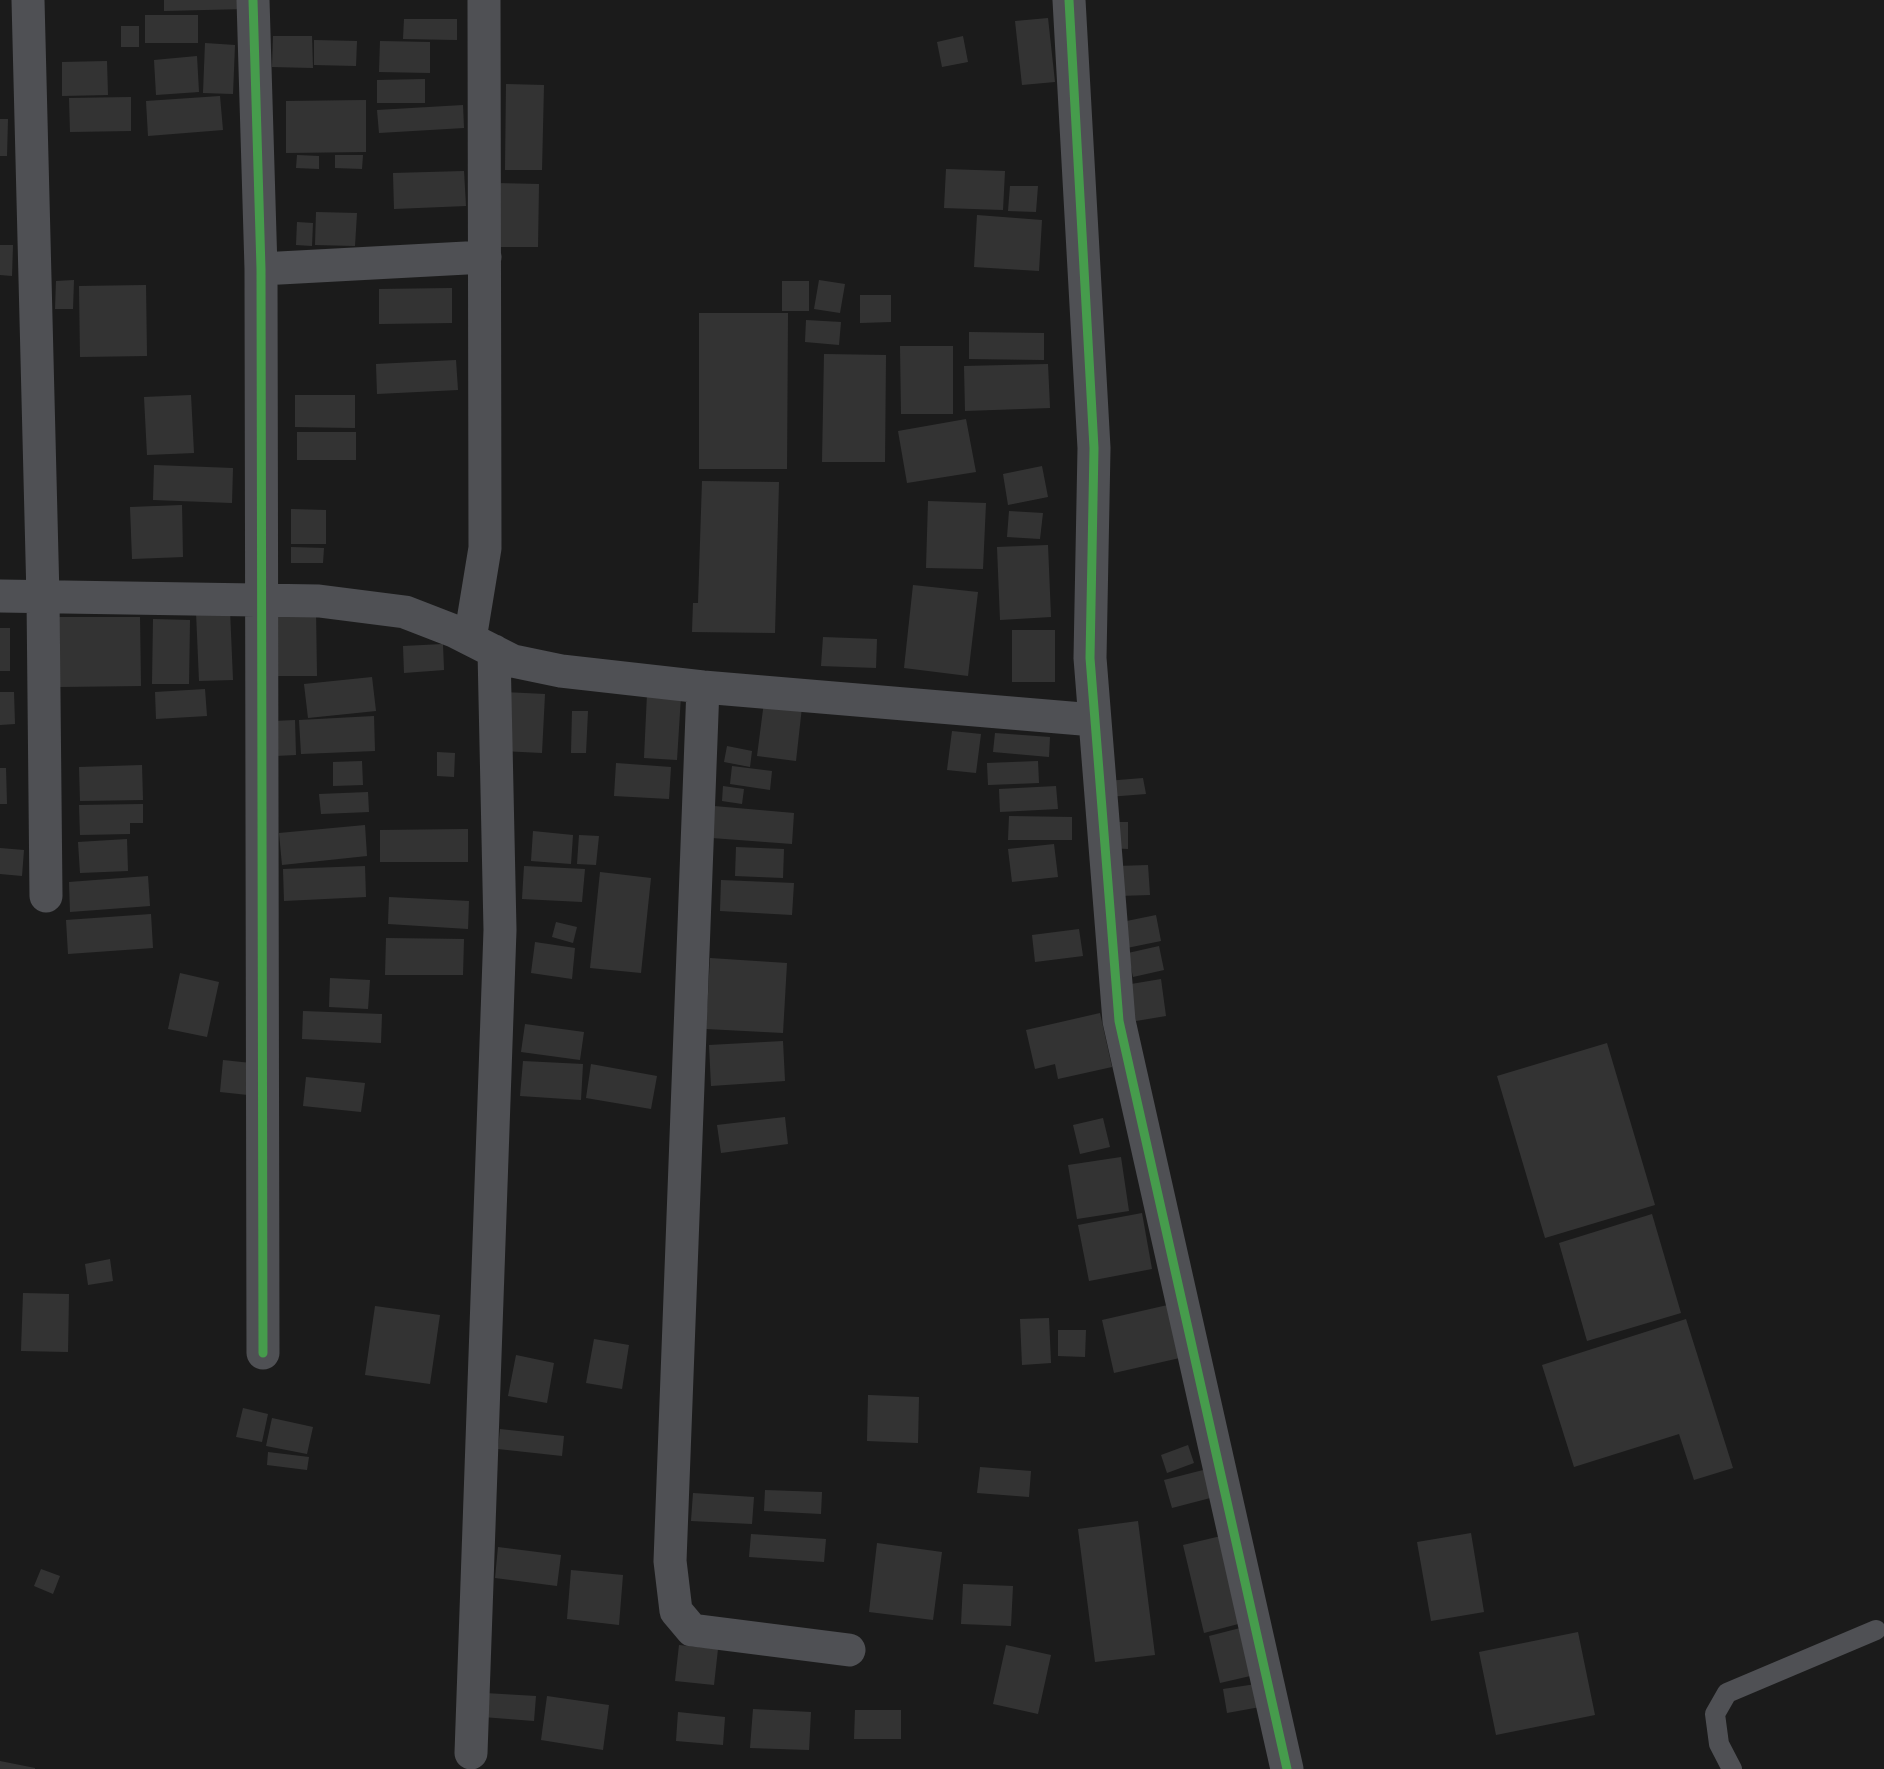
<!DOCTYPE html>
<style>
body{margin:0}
canvas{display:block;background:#1b1b1b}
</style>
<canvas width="1884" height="1769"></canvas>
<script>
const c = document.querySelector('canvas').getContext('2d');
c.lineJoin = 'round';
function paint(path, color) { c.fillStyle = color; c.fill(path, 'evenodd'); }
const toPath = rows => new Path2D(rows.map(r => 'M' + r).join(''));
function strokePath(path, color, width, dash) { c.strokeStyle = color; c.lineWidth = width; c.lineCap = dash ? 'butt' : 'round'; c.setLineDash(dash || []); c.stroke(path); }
const building = toPath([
 [164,0,244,0,245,9,164,11],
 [145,15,198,15,198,43,145,43],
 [1048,18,1055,82,1022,85,1015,21],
 [404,19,457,19,457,40,403,39],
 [121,26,139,26,139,47,121,47],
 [273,36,312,36,313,68,272,67],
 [963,36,968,62,942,67,937,42],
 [314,40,357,41,356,66,314,65],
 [380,41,430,42,430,73,379,72],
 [205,43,235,45,233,94,203,93],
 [197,56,199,92,156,95,154,60],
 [107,61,108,95,62,96,62,62],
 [425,79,425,103,377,103,377,80],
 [506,84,544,85,542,170,505,170],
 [220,96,223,130,148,136,146,101],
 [131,97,131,131,70,132,69,98],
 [366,100,366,152,286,153,286,101],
 [463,105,464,128,379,133,377,110],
 [0,119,8,119,7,156,0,156],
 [297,155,319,156,319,169,296,168],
 [335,155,363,155,362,169,335,168],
 [946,169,1005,171,1003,210,944,208],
 [464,171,466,206,394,209,393,173],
 [496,183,539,184,538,247,495,247],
 [1010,186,1038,186,1036,212,1008,211],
 [316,212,357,213,355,246,315,245],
 [977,215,1042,220,1039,271,974,267],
 [297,222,313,223,312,246,296,245],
 [0,245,13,245,12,276,0,275],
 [74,280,73,309,55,309,56,281],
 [819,280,845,284,840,313,814,309],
 [782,281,809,281,809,311,782,311],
 [146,285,147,356,80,357,79,286],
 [452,288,452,323,379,324,379,289],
 [860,295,891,295,891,322,860,323],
 [699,313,788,313,787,469,699,469],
 [806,320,841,322,839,345,805,342],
 [969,332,1044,333,1044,360,969,359],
 [900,346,953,346,953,414,901,414],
 [824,354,886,355,885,462,822,462],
 [456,360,458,390,377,394,376,364],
 [1048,364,1050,408,965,411,964,366],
 [191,395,194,453,147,455,144,397],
 [295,395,355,395,355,428,295,427],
 [966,419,976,472,907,483,898,431],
 [297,432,356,432,356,460,297,460],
 [154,465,233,468,232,503,153,500],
 [1042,466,1048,497,1008,505,1003,474],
 [702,481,779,482,775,633,692,632,693,603,698,603],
 [928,501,986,503,983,569,926,568],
 [182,505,183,557,132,559,130,507],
 [291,509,326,510,326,544,291,544],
 [1009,511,1043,513,1040,539,1007,537],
 [1048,545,1051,617,1000,620,997,547],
 [291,547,324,548,323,563,291,563],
 [913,585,978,592,968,676,904,668],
 [230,610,233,680,199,681,196,612],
 [316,611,317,676,267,676,266,612],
 [59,617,140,617,141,686,60,687],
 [153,619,190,620,189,684,152,684],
 [0,628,10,628,10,671,0,671],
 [1012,630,1055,630,1055,682,1012,682],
 [823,637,877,639,876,668,821,666],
 [443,644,444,670,404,673,403,646],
 [372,677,376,711,308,718,304,684],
 [205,689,207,716,156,719,155,692],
 [0,692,14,692,15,724,0,725],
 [504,692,545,694,542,753,502,751],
 [647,694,681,696,677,760,644,758],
 [764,702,802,707,796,761,757,756],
 [572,711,588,711,586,753,571,753],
 [374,716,375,751,301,754,299,720],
 [295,720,296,755,275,756,274,721],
 [952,731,981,734,976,773,947,770],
 [995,733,1050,737,1049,757,993,752],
 [727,746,752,751,750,767,724,762],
 [437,752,455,753,454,777,437,776],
 [362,761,363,785,333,786,333,762],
 [1038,761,1039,783,988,785,987,763],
 [616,763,671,767,669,799,614,796],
 [142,765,143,800,80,801,79,767],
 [732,766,772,771,770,790,730,784],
 [0,768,6,768,7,804,0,804],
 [1143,778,1146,794,1108,797,1106,781],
 [723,786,744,789,742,804,722,801],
 [1056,786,1058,809,1000,812,999,789],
 [368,792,369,812,321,814,319,794],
 [143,804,143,823,130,823,130,834,80,835,79,805],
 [714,806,794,813,792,844,712,838],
 [1009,816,1072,817,1072,840,1008,840],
 [1109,822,1128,822,1128,849,1108,848],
 [365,825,367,856,282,865,279,833],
 [468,829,468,862,380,862,380,830],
 [533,831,573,835,571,864,531,861],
 [579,835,599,836,596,865,577,864],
 [127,839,128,871,80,873,78,842],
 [1054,844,1058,877,1012,882,1008,849],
 [736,847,784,849,783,878,735,876],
 [0,848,24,850,22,876,0,874],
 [1148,865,1150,895,1118,896,1117,866],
 [365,866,366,897,284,901,283,869],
 [524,866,585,869,582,902,522,899],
 [600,872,651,878,641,973,590,968],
 [148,876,150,906,70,912,69,882],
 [721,880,794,883,792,915,720,911],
 [389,897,469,901,468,929,388,924],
 [151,914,153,948,68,954,66,920],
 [1156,915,1161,941,1117,950,1112,924],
 [556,922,577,927,573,943,552,937],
 [1079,929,1083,956,1035,962,1032,935],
 [386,938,464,939,463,975,385,975],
 [535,942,575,948,572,979,531,973],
 [1159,946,1164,970,1133,977,1128,953],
 [710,958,787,963,783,1033,706,1029],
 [180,973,219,982,207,1037,168,1029],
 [330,978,370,980,368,1009,329,1007],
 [1161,979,1166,1016,1130,1022,1125,985],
 [303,1011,382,1014,381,1043,302,1039],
 [1100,1013,1112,1067,1058,1079,1055,1064,1035,1069,1026,1030],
 [525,1024,584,1032,580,1060,521,1052],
 [783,1041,785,1081,711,1086,709,1045],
 [1607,1043,1655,1205,1545,1238,1497,1076],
 [223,1060,251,1063,248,1095,220,1092],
 [523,1061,583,1064,581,1100,520,1096],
 [591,1064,657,1076,651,1109,586,1098],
 [306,1077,365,1083,361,1112,303,1106],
 [785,1117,788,1144,721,1153,717,1125],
 [1103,1118,1110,1147,1080,1154,1073,1125],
 [1121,1157,1129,1211,1077,1219,1068,1165],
 [1142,1213,1152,1269,1089,1281,1078,1225],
 [1652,1214,1681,1313,1587,1341,1559,1243],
 [110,1259,113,1281,88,1285,85,1264],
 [23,1293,69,1294,68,1352,21,1351],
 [1172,1304,1184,1357,1114,1373,1102,1320],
 [375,1306,440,1315,430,1384,365,1375],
 [1049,1318,1051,1363,1022,1365,1020,1319],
 [1686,1319,1733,1468,1694,1480,1679,1434,1574,1467,1542,1365],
 [1058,1330,1086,1330,1085,1357,1058,1356],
 [594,1339,629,1345,622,1389,586,1383],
 [516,1355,554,1363,547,1403,508,1396],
 [868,1395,919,1397,918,1443,867,1441],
 [243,1408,268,1414,262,1442,236,1437],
 [272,1418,313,1427,307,1454,266,1446],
 [500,1429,564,1436,562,1456,498,1449],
 [1188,1445,1194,1463,1167,1473,1161,1455],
 [268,1452,309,1457,307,1470,267,1465],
 [980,1467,1031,1471,1029,1497,977,1493],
 [1211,1468,1218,1496,1172,1508,1164,1480],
 [765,1490,822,1492,821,1514,764,1511],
 [693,1493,754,1497,752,1524,691,1521],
 [1138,1521,1155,1655,1095,1662,1078,1529],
 [1471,1533,1484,1612,1431,1621,1417,1542],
 [751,1534,826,1539,824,1562,749,1557],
 [1221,1536,1242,1623,1204,1633,1183,1545],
 [877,1543,942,1552,933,1620,869,1612],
 [498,1547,561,1555,557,1586,495,1578],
 [41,1569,60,1576,53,1594,34,1586],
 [571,1570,623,1575,619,1625,567,1619],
 [963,1584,1013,1586,1011,1626,961,1624],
 [1248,1626,1259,1674,1220,1683,1209,1636],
 [1578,1632,1595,1715,1496,1735,1479,1652],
 [679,1645,718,1649,714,1685,675,1681],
 [1006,1645,1051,1655,1038,1714,993,1704],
 [1256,1684,1260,1707,1227,1713,1223,1689],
 [485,1693,536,1696,534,1721,483,1717],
 [547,1696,609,1705,603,1750,541,1740],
 [753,1709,811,1712,809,1750,750,1748],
 [855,1710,901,1710,901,1739,854,1739],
 [678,1712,725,1717,723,1745,676,1741],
 [0,1761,35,1768,35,1769,0,1769]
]);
const service = toPath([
 [1732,1769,1719,1744,1715,1714,1727,1693,1876,1630]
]);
const minor = toPath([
 [28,0,43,597,46,896],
 [253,0,261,269,263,1353],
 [1069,0,1094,448,1090,658,1119,1021,1287,1769],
 [261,269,485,257],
 [0,596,319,601,405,612,454,631,513,661,561,671,703,687,1094,720],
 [470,639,485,548,484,0],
 [703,687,670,1561,676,1611,692,1630,849,1650],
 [471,1753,500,930,494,651]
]);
const cycleway = toPath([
 [253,0,261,269,263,1353],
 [1069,0,1094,448,1090,658,1119,1021,1287,1769]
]);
paint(building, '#333');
strokePath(service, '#4f5054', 20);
strokePath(minor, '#4f5054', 33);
strokePath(cycleway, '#469c4c', 9);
</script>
